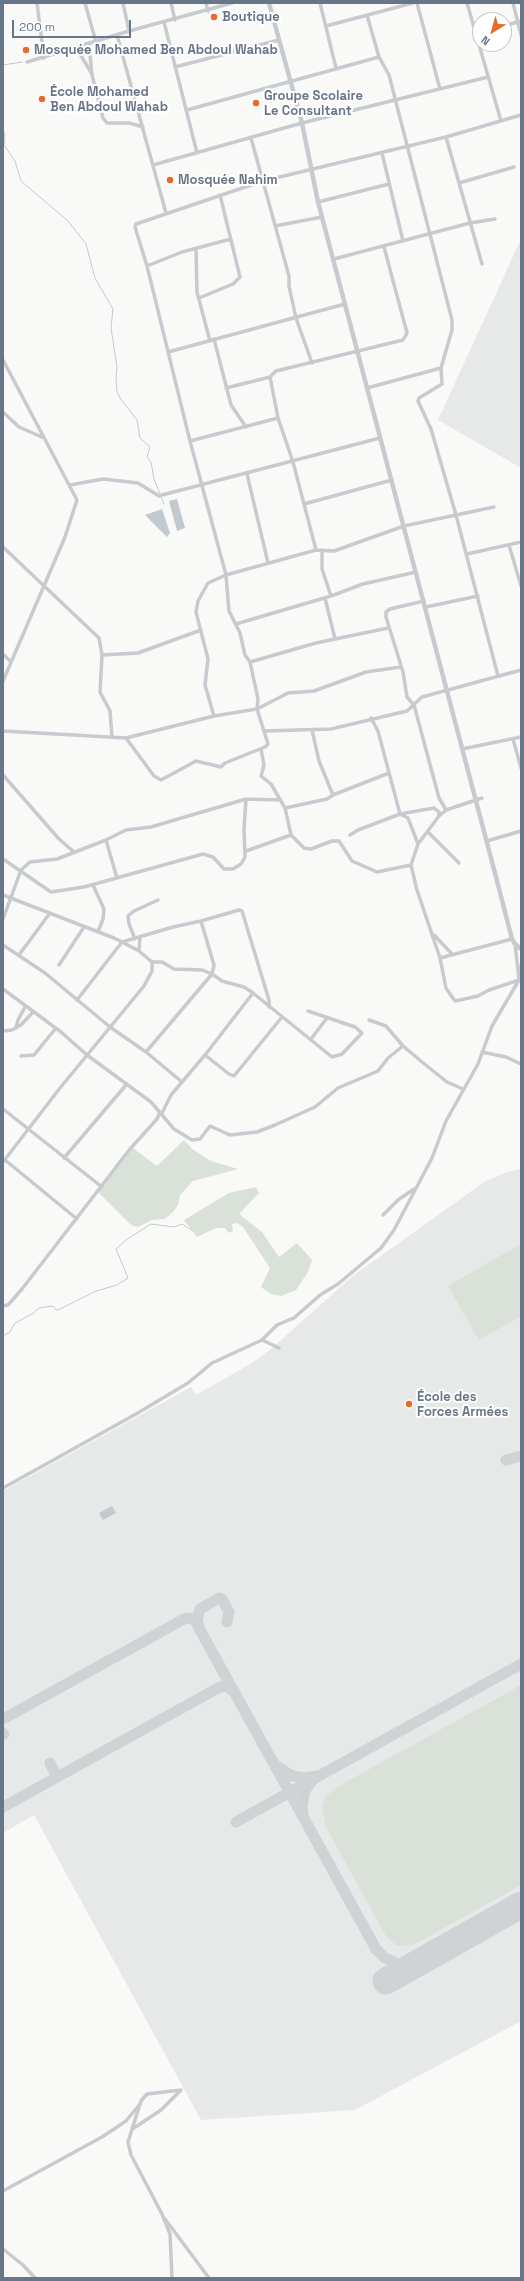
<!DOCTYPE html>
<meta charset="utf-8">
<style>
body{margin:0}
#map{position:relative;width:524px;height:2281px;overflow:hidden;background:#f9f9f7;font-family:"Space Grotesk",sans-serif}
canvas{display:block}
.frame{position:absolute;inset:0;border:4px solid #687689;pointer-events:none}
.north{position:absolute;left:472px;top:12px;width:40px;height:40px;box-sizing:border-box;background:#fff;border:1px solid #c3c8d0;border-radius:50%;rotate:217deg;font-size:11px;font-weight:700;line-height:16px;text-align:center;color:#687689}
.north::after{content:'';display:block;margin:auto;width:14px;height:18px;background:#e86a29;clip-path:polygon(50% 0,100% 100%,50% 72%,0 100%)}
.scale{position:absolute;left:12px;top:20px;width:119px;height:18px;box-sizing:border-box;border:2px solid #687689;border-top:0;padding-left:5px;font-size:12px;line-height:14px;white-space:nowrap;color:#687689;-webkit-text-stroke:3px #fff;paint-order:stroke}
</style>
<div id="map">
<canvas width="524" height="2281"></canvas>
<div class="frame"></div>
<div class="north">N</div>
<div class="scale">200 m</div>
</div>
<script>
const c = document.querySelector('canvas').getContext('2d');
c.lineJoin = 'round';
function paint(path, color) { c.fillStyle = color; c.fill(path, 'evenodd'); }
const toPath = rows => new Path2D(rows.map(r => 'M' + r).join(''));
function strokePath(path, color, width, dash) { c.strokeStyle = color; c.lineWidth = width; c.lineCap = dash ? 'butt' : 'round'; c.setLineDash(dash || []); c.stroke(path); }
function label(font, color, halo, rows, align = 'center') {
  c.font = font + ' "Space Grotesk",sans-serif'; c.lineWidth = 4; c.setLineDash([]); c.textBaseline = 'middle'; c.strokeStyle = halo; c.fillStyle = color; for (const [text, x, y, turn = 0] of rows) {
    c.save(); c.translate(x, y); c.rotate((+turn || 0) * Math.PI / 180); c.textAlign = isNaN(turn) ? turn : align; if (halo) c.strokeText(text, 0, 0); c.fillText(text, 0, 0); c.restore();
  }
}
const built = toPath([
 [521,239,521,468,438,420],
 [521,1169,521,2021,355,2110,201,2120,34,1815,3,1833,3,1491,191,1387,196,1395,252,1363,272,1348,354,1275,484,1182,507,1172]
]);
const green = toPath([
 [184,1140,192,1149,211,1161,238,1169,193,1181,180,1195,178,1205,173,1212,165,1219,152,1220,138,1227,131,1225,98,1192,133,1148,157,1166],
 [256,1187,259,1193,239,1214,262,1232,279,1257,297,1243,312,1260,308,1272,296,1290,281,1296,271,1294,261,1287,270,1268,243,1227,237,1223,232,1224,233,1231,229,1233,225,1228,216,1228,197,1237,184,1220,229,1193],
 [521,1244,521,1316,479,1340,448,1286],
 [521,1685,521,1885,415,1944,409,1946,396,1945,386,1936,326,1827,322,1807,325,1797,337,1787]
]);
const water = toPath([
 [177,499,185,528,177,531,169,501],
 [162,509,170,533,167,537,145,515],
 [112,1506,116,1513,103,1520,99,1513]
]);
const stream = toPath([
 [3,65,22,62],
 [3,128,5,136,4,145,15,161,21,181,68,221,86,244,95,278,113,309,111,328,117,367,116,378,117,392,120,398,137,420,140,438,150,447,147,457,151,462,154,479,164,504],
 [3,1336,10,1332,15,1323,32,1314,39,1308,53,1306,55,1309,58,1310,96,1291,117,1285,128,1278,116,1249,126,1240,151,1224,174,1227,182,1224,192,1230]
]);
const taxiway = toPath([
 [506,1460,521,1456],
 [199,1626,197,1619,200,1609,219,1598,222,1599,229,1612,227,1622],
 [3,1719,186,1618,194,1619,376,1949,385,1958,407,1968],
 [3,1733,4,1734],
 [50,1763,57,1777],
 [277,1766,292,1776,305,1778,316,1776,305,1790,302,1805,303,1814],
 [3,1807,220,1687,226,1686,233,1691],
 [236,1822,521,1664]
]);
const runway = toPath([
 [386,1981,521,1905]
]);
const minor = toPath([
 [37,3,44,58],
 [85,3,96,42],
 [123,3,129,31],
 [171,3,175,20],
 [206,3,208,11],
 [320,3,336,68],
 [417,3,440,89],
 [467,3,501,121],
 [513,3,521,35],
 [367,15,379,57,389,75,452,320,452,330,441,368,442,384,419,398,418,401,431,429,456,515,498,676],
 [164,22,197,153],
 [326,26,413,3],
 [504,26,521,21],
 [117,35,166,213],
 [89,45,92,75,103,118,107,123,129,123,143,127],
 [77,49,92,74],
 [27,62,129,31,232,3],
 [175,67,279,40],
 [187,110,379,57],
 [446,137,482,264],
 [251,138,289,276,289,286,296,318,312,363],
 [382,153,403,241],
 [153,165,302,123,488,77],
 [459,183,514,167],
 [318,202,389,184],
 [275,226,322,217],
 [196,248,197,292,210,341],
 [334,259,470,223,495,219],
 [147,266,182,252,231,239],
 [199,298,233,284,240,277,220,195],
 [214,339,231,405,246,427],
 [168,352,345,304],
 [3,360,77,500,65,537,3,681],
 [270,377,278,418,293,462,316,550],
 [226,388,270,377,276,371,403,340,407,333,384,247],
 [367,388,441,368],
 [3,412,19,427,44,438],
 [190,441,278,418],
 [247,474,268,563],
 [70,485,103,479,138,483,159,496],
 [162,495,380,438],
 [304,504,392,480],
 [509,545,521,586],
 [3,547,99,638,102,655,100,692,110,711,112,737],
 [322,550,322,569,331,596],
 [467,554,521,542],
 [325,598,335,639],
 [424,601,390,609,386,612,386,617,403,672,407,697,414,705,439,798,446,810],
 [426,607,478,596],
 [236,624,331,596,363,584,416,572],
 [3,654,11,662],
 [102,655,138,653,201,630],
 [250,662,316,643,388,628],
 [214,716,205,685,208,659,196,612,198,601,208,583,226,575,316,550,334,551,404,526,494,507],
 [371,718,378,731,400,814,434,808,439,812,439,816],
 [312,730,319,761,333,795],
 [3,731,126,738,214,716,257,709,288,693,314,691,366,672,401,667],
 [265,731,331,729,407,711,422,697,521,670],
 [126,738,154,776,161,780,196,761,221,767,225,763,265,747,268,744,257,709,258,699,250,662,245,655,240,633,229,611,226,575,190,441,147,266,135,227,136,224,263,181,446,137,521,115],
 [513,739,521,768],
 [261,749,264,765,261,776,271,784,285,808,291,835],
 [462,749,521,737],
 [3,775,59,839,74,852],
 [482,798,446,810,439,816,418,844,411,865,417,890,440,958,446,988,455,1001,478,996,489,990,519,980],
 [285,808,327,799,333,795,389,773],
 [428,832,459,863],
 [350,835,358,830,400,814,408,818,418,844],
 [106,840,117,878],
 [487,841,521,831],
 [246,851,291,835,304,848,311,849,332,841,339,841,352,861,377,872,411,865],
 [3,859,51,892,84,887,203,854,213,857,224,869,233,869,241,864,245,857,244,829,246,799],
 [93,885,104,909,103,919,98,932],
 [3,895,114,938,122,942,139,951,152,962,162,962,174,969,202,970,212,974,214,965,201,921,173,927,122,942,77,1000],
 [3,919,21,870,30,862,57,859,106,840,126,830,151,827,246,799,280,800],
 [201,921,239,910,242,911,269,1000,269,1007],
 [434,935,452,954],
 [135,939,129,924,128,916,134,911,158,900],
 [515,944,518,970],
 [3,945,45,973,110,1027,146,1052,212,974,222,981,244,987,253,993],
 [139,951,140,937],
 [19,955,50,913],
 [440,958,512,939],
 [59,965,84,927],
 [3,989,61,1032,87,1055,151,1102,174,1129,192,1140,200,1139,210,1126,230,1135,257,1132,275,1125,315,1107,338,1088,378,1071,388,1058,403,1046],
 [369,1020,386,1026,403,1046,422,1062,447,1082,463,1089],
 [16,1028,18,1020,25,1007],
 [3,1031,12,1030,21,1025,33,1012],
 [311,1039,327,1018],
 [146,1052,182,1082],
 [482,1052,506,1057,521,1064],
 [205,1055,229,1074,234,1076,282,1017],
 [21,1056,34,1055,56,1028],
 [3,1109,102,1187],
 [162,1113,171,1095,205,1055,253,993,332,1057,342,1054,362,1033,355,1027,308,1011],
 [64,1158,126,1085],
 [5,1160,77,1219],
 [3,1162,60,1088,144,986,152,971,152,962],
 [383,1215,398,1200,414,1189],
 [3,1306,8,1305,22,1289,130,1149,157,1119,160,1112],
 [262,1340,279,1348],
 [3,1488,136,1414,188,1383,212,1363,262,1340,277,1325,294,1318,320,1295,338,1284,381,1248,394,1230,432,1158,446,1121,478,1064,492,1026,519,980,518,970,521,966],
 [134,2128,161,2110,181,2090],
 [3,2191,102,2137,126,2121,140,2104],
 [165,2219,209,2278],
 [3,2249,23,2265,35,2278],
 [172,2278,170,2234,162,2214,131,2155,128,2142,141,2101,147,2094,181,2090]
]);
const tertiary = toPath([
 [269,3,302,123,318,202,496,877,512,939,515,944,521,949]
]);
const markers = [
 [214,17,4,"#e86a29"],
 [26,50,4,"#e86a29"],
 [42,99,4,"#e86a29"],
 [256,103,4,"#e86a29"],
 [170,180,4,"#e86a29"],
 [409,1404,4,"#e86a29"]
];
const poiNames = [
 ["Boutique",222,17],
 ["Mosquée Mohamed Ben Abdoul Wahab",34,50],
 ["École Mohamed",50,92],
 ["Ben Abdoul Wahab",50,107],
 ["Groupe Scolaire",264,96],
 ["Le Consultant",264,111],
 ["Mosquée Nahim",178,180],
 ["École des",417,1397],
 ["Forces Armées",417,1412]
];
paint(built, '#e7e8e8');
paint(green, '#dae1d8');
paint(water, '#c2cad0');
strokePath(stream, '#c2cad0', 1);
strokePath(taxiway, '#d0d2d5', 11);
strokePath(runway, '#d0d2d5', 27);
strokePath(minor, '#c7cace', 3.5);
strokePath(tertiary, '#c7cace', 4.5);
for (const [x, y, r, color] of markers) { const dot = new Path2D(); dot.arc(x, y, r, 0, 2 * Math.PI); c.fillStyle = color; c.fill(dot); strokePath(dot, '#fff', 1.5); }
label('bold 13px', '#687689', '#fff', poiNames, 'left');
</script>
